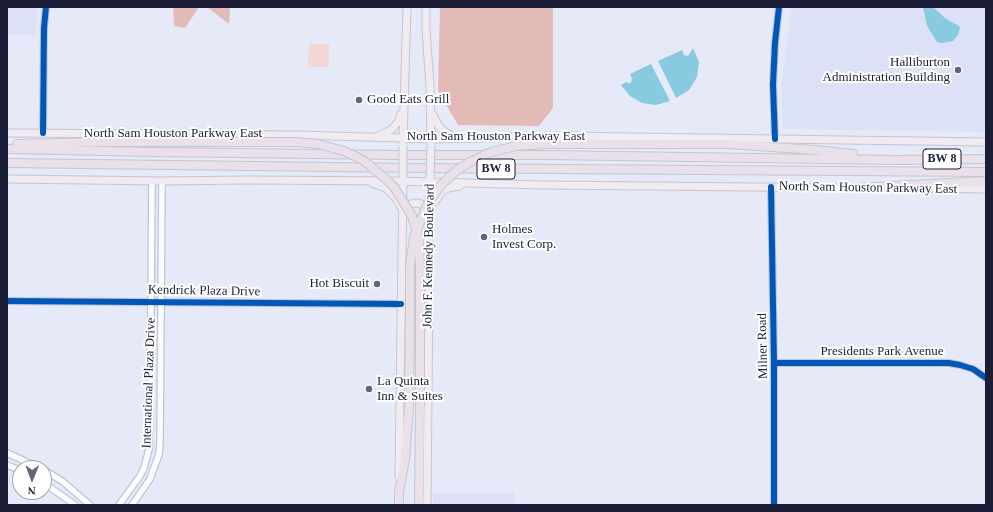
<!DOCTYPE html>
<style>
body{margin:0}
#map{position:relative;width:993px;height:512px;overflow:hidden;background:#e6e9f7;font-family:Georgia,serif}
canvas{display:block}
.frame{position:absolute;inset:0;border:8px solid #1b1e36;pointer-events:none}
.north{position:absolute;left:12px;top:460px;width:40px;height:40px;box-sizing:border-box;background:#fff;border:1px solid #a4a5af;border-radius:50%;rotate:181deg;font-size:11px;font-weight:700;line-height:16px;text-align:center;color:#1b1e36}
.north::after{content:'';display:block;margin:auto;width:14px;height:18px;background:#62657a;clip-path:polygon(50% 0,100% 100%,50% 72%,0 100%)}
</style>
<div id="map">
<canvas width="993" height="512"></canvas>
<div class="frame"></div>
<div class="north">N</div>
</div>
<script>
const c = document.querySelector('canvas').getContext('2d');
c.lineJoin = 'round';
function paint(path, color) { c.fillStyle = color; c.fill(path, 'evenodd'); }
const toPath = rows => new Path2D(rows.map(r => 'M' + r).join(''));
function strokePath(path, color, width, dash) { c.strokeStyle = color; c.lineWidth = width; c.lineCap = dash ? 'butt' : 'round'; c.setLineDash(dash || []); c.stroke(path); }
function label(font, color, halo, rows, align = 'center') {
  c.font = font + ' Georgia,serif'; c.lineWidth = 4; c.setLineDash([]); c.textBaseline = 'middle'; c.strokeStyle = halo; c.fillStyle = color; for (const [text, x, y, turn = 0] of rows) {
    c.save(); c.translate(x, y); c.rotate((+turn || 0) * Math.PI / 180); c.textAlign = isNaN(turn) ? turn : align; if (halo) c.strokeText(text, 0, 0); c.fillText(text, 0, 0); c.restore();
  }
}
const built = toPath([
 [7,7,37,7,36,35,7,35],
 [792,7,986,7,986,132,783,129,781,86],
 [433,493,514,493,514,505,433,505]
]);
const green = toPath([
 [309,44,329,44,329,67,308,67]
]);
const forest = toPath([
 [173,7,199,7,185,28,174,26],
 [207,7,230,7,229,24],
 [440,7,553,7,553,108,539,126,458,125,438,91]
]);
const water = toPath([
 [923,7,933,7,946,19,959,26,960,28,958,35,953,41,942,43,937,42,927,26],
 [693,48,699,62,697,77,689,90,676,98,658,61,682,50,684,55,688,56],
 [651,64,670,101,656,105,642,103,630,96,621,85,626,82,630,84,632,79,630,74]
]);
const minor = toPath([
 [43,133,44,28,46,7],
 [775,139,773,85,775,43,779,7],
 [771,187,774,363,774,505],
 [7,301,401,304],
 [774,363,949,363,960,365,973,369,986,378],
 [7,453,40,468],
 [7,465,20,470],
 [44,470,62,481,90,505],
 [44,483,75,505],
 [119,505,140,476,144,468,149,449,151,302,152,181],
 [132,505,150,479,159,454,160,443,162,181]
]);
const major = toPath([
 [426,7,426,31,430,85,431,143],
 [432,114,440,128,448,134,455,137],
 [7,133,299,135,435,139,565,136,986,142],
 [378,136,391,130,399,121,401,114],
 [403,141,407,7],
 [7,179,162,181,249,180,397,181,542,185,862,188],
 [372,183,386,188,395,197,402,209],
 [912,188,986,189],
 [434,203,442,191,448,188,460,186],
 [404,210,407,205,416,203,421,204,426,209,426,213],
 [399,476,403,177],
 [427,505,430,177]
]);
const highway = toPath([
 [17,144,101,142,164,142],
 [548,144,728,144,815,150,853,154],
 [7,149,151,152,398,155,547,155,897,160,986,159],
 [7,163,417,168,986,172],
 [857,188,986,181],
 [399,505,399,492,405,459,409,406,410,307],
 [419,505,420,406]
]);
const majorBridge = toPath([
 [403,175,403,146],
 [430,176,431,146]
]);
const highwayBridge = toPath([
 [164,142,297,142,318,144,344,151,363,160,387,180,394,187,412,216,419,239,420,269,420,406],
 [410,307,410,266,414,237,427,205,441,185,457,170,470,162,491,152,516,146,548,144]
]);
const cycleway = toPath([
 [43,133,44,28,46,7],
 [775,139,773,85,775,43,779,7],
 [771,187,774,363,774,505],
 [7,301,401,304],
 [774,363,949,363,960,365,973,369,986,378]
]);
const markers = [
 [958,70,4,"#62657a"],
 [359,100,4,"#62657a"],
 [484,237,4,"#62657a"],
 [377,284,4,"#62657a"],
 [369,389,4,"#62657a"]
];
const shields = [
 [942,159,38],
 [496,169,38]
];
const shieldNames = [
 ["BW 8",942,159],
 ["BW 8",496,169]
];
const poiNames = [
 ["Halliburton",950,63,"right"],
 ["Administration Building",950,78,"right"],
 ["Good Eats Grill",367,100],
 ["Holmes",492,230],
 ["Invest Corp.",492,245],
 ["Hot Biscuit",369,284,"right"],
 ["La Quinta",377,382],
 ["Inn & Suites",377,397]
];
const streetNames = [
 ["North Sam Houston Parkway East",173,134],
 ["North Sam Houston Parkway East",496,137],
 ["North Sam Houston Parkway East",868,188,1],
 ["John F. Kennedy Boulevard",429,256,-89],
 ["Kendrick Plaza Drive",204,291,1],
 ["Milner Road",763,346,-91],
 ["Presidents Park Avenue",882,352],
 ["International Plaza Drive",149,383,-88]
];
paint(built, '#dde1f8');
paint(green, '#f1d8d7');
paint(forest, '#e2bbb6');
paint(water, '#88cadf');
strokePath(minor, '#c0c4d6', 8);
strokePath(major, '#c4c6d0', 9);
strokePath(highway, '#c4c6d0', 10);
strokePath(minor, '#fbfcfe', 5.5);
strokePath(major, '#efebf1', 7);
strokePath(highway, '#e9e0e9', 8);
strokePath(majorBridge, '#c4c6d0', 9, []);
strokePath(highwayBridge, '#c4c6d0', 10, []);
strokePath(majorBridge, '#efebf1', 7);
strokePath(highwayBridge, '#e9e0e9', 8);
strokePath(cycleway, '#0057b8', 6);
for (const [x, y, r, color] of markers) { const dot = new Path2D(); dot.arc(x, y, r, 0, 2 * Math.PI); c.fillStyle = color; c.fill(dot); strokePath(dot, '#fff', 1.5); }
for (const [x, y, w] of shields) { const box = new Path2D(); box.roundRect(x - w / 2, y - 10, w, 20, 3); c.fillStyle = '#fff'; c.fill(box); strokePath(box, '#1b1e36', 1); }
label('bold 12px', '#1b1e36', null, shieldNames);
label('13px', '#1b1e36', '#fff', poiNames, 'left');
label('13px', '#1b1e36', '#fff', streetNames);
</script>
